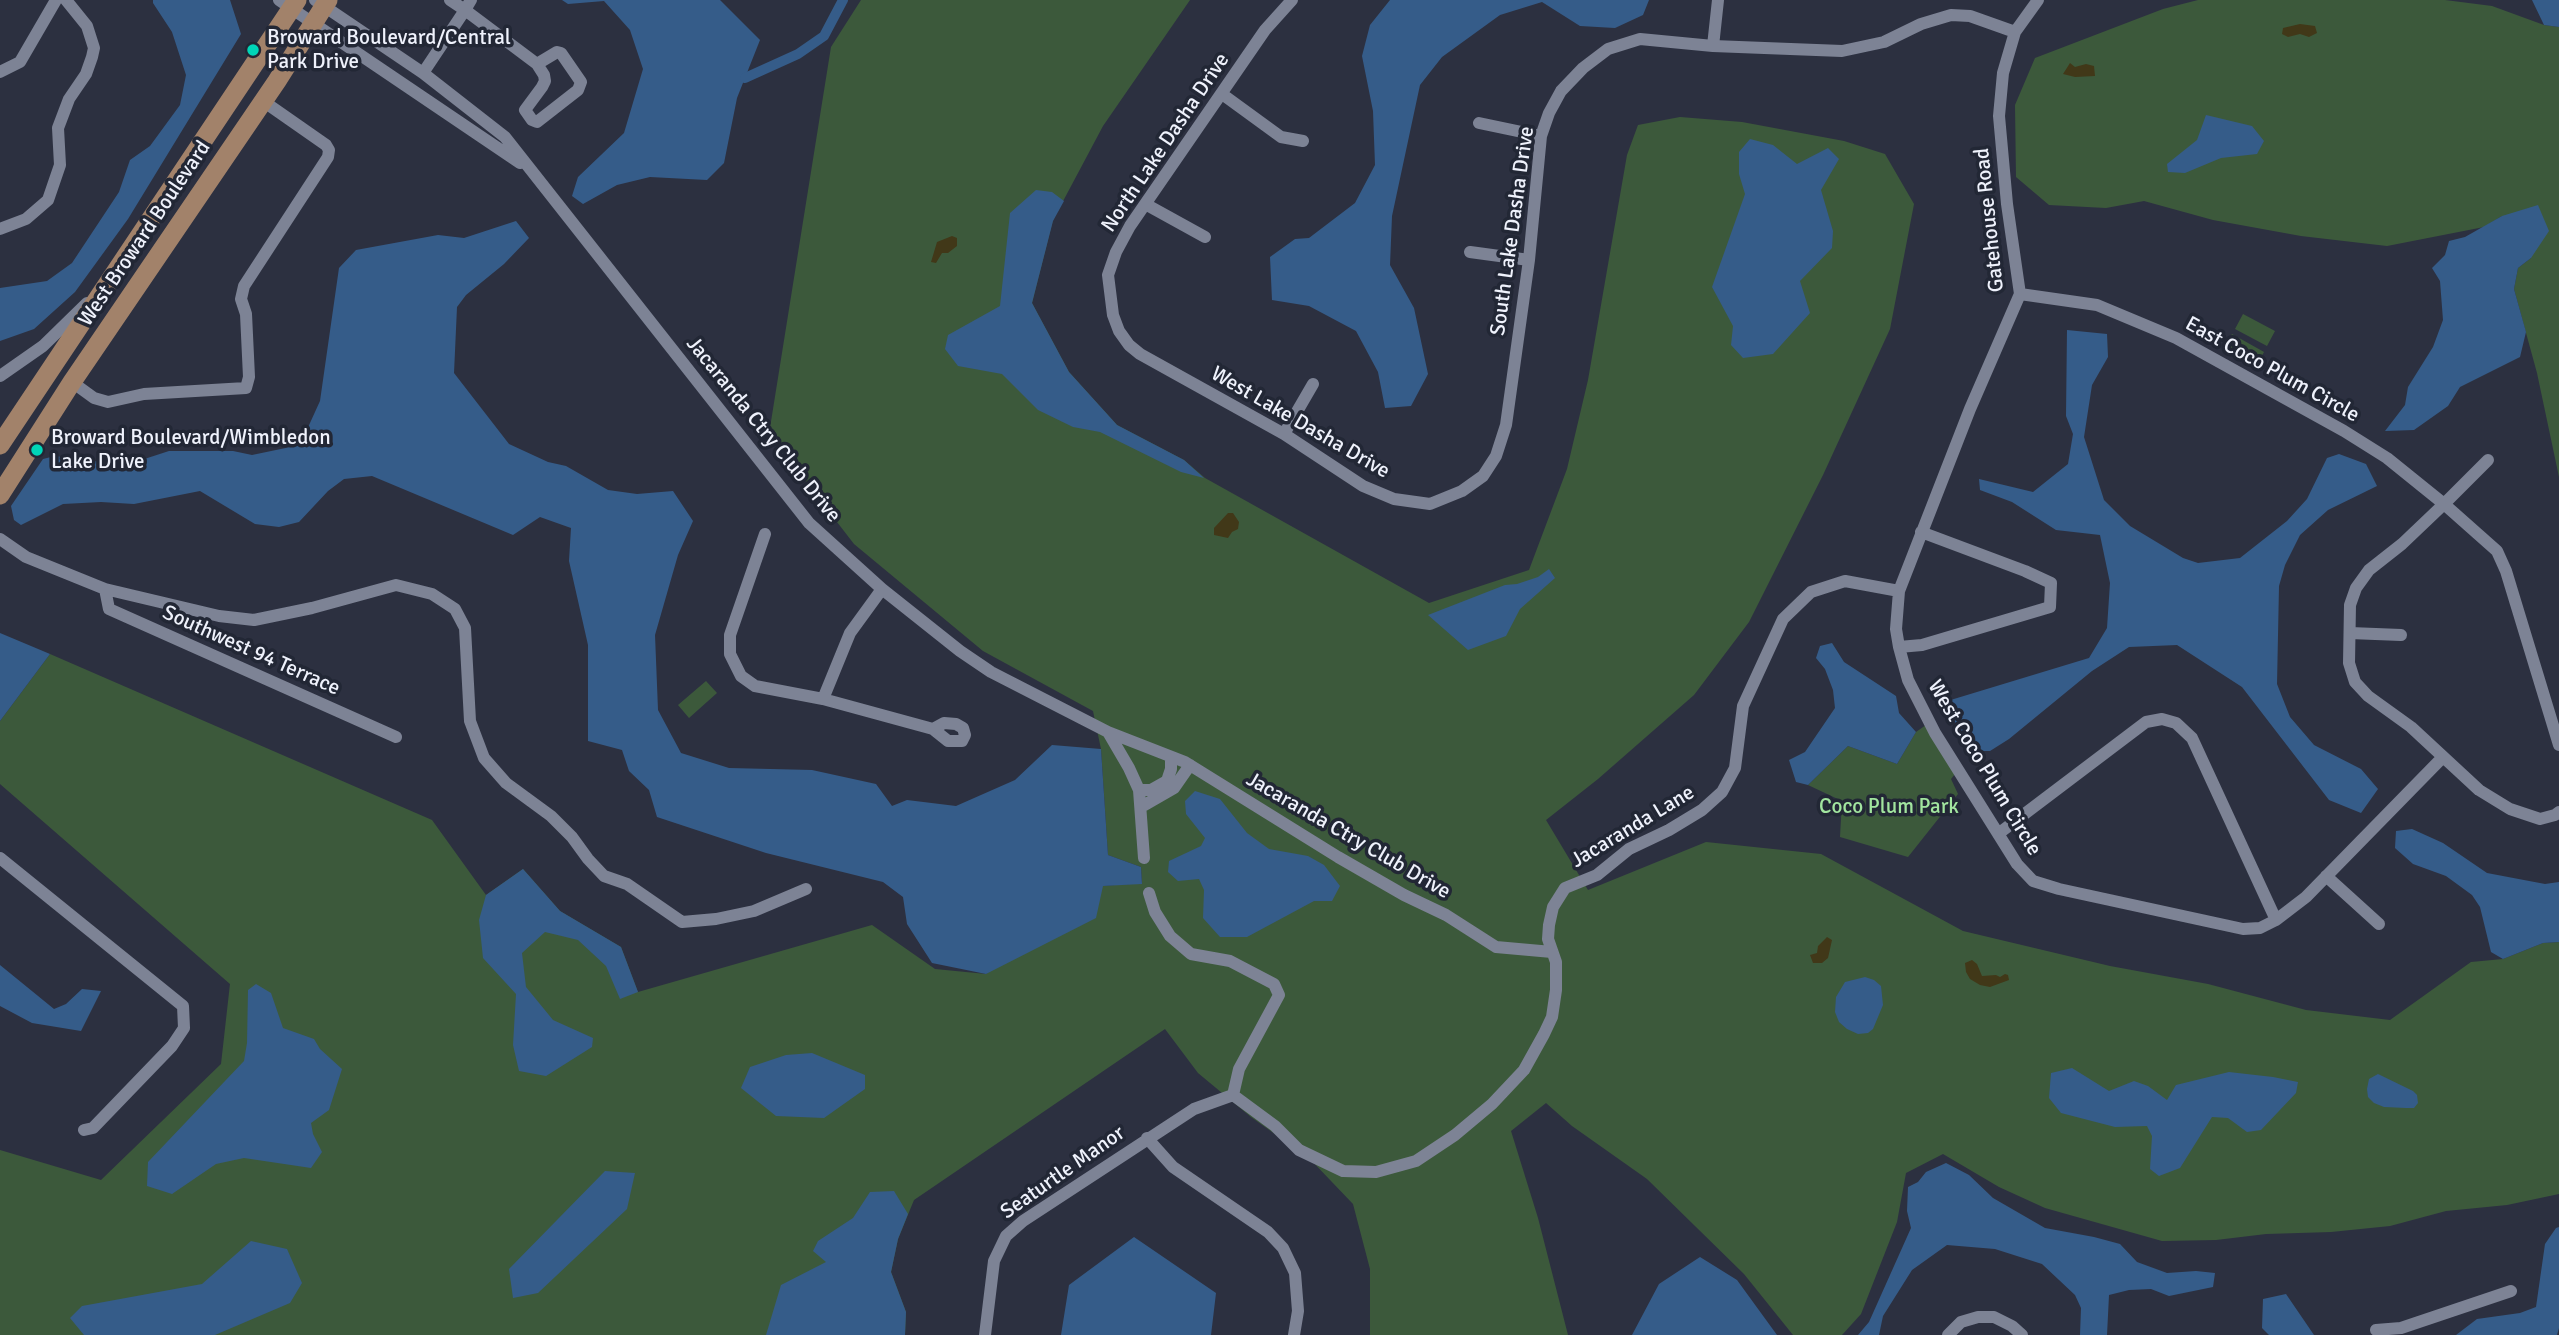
<!DOCTYPE html>
<style>
body{margin:0}
canvas{display:block;background:#2c3040}
</style>
<canvas width="2559" height="1335"></canvas>
<script>
const c = document.querySelector('canvas').getContext('2d');
c.lineJoin = 'round';
function paint(path, color) { c.fillStyle = color; c.fill(path, 'evenodd'); }
const toPath = rows => new Path2D(rows.map(r => 'M' + r).join(''));
function strokePath(path, color, width, dash) { c.strokeStyle = color; c.lineWidth = width; c.lineCap = dash ? 'butt' : 'round'; c.setLineDash(dash || []); c.stroke(path); }
function label(font, color, halo, rows, align = 'center') {
  c.font = font + ' Signika,sans-serif'; c.lineWidth = 7; c.setLineDash([]); c.textBaseline = 'middle'; c.strokeStyle = halo; c.fillStyle = color; for (const [text, x, y, turn = 0] of rows) {
    c.save(); c.translate(x, y); c.rotate((+turn || 0) * Math.PI / 180); c.textAlign = isNaN(turn) ? turn : align; if (halo) c.strokeText(text, 0, 0); c.fillText(text, 0, 0); c.restore();
  }
}
const green = toPath([
 [861,0,1190,0,1103,126,1053,220,1032,303,1069,372,1117,425,1184,460,1205,478,1429,603,1529,570,1567,469,1588,380,1627,155,1638,125,1680,117,1742,122,1844,141,1885,154,1914,204,1890,329,1823,475,1749,622,1694,695,1598,779,1546,820,1588,890,1706,842,1821,854,1963,931,2110,966,2208,984,2306,1010,2390,1020,2471,962,2503,959,2543,943,2559,942,2559,1194,2507,1205,2446,1211,2390,1226,2331,1232,2266,1234,2216,1240,2162,1241,2045,1208,1999,1187,1943,1154,1906,1173,1897,1222,1861,1314,1842,1335,1793,1335,1744,1274,1647,1179,1572,1126,1546,1103,1511,1131,1538,1218,1568,1335,1370,1335,1370,1269,1353,1204,1310,1159,1251,1117,1198,1073,1165,1029,914,1200,898,1239,891,1272,906,1312,905,1335,0,1335,0,1150,101,1180,221,1064,230,984,0,784,0,721,50,654,432,820,486,895,523,869,560,911,621,947,638,992,872,925,935,969,986,974,1102,886,1142,883,1141,867,1108,855,1101,749,1093,711,983,651,854,544,769,434,831,47],
 [2198,0,2445,0,2492,6,2544,25,2559,27,2559,477,2537,373,2514,289,2518,268,2531,258,2502,216,2484,227,2387,246,2301,236,2213,220,2144,201,2106,208,2049,205,2016,177,2015,105,2035,58,2163,9],
 [2243,314,2275,331,2267,346,2235,329],
 [2232,334,2264,352,2256,367,2224,349],
 [706,681,717,693,689,718,678,705],
 [1926,725,1955,774,1951,779,1958,794,1908,857,1840,837,1842,801,1808,785,1848,746,1897,764,1916,732]
]);
const sand = toPath([
 [2300,24,2315,26,2317,33,2309,37,2300,34,2288,37,2282,34,2283,28],
 [2070,63,2075,67,2086,64,2094,66,2095,76,2075,77,2063,74],
 [952,236,957,238,957,246,948,253,942,253,936,263,931,262,937,242],
 [1228,513,1233,513,1239,522,1238,529,1232,532,1228,538,1214,535,1214,528],
 [1827,937,1832,940,1828,958,1822,963,1813,963,1810,955,1817,953,1818,946],
 [1972,960,1977,964,1982,976,1996,975,2000,977,2005,974,2008,975,2009,980,1990,987,1980,985,1970,979,1966,972,1965,963]
]);
const water = toPath([
 [153,0,230,0,241,34,128,219,75,292,34,329,0,341,0,288,47,281,72,263,119,192,130,160,150,146,180,105,186,75,172,32,153,3],
 [562,0,720,0,760,40,737,98,724,163,707,180,650,177,617,185,583,204,572,196,578,177,624,133,643,69,630,30,604,1,568,4],
 [1390,0,1649,0,1643,15,1615,28,1580,26,1542,2,1500,15,1442,57,1420,85,1392,216,1390,265,1414,308,1428,374,1411,406,1385,408,1378,372,1356,331,1309,306,1272,300,1270,257,1295,239,1309,238,1355,203,1375,165,1373,111,1362,56,1370,25],
 [2532,0,2559,0,2559,27,2544,25],
 [2206,115,2252,126,2264,141,2257,154,2221,158,2185,173,2168,172,2167,164,2197,140],
 [1750,139,1773,145,1797,164,1828,148,1839,159,1821,190,1833,231,1832,248,1800,281,1810,313,1773,354,1743,358,1731,345,1733,326,1712,287,1745,194,1739,174,1739,152],
 [1036,190,1052,192,1064,201,1053,221,1032,303,1069,372,1117,425,1184,460,1204,478,1181,472,1100,432,1073,427,1038,410,1002,374,958,366,945,349,948,335,1000,306,1010,213],
 [2538,205,2549,231,2531,258,2518,268,2514,289,2526,332,2520,357,2460,387,2448,406,2414,430,2385,431,2405,405,2408,387,2433,347,2443,320,2440,281,2432,268,2445,255,2449,241,2465,237,2502,216],
 [516,221,529,238,504,264,466,295,457,307,454,373,509,444,548,462,566,466,608,490,637,494,673,491,693,521,678,555,655,635,658,710,681,753,729,768,812,770,876,784,892,806,907,800,956,806,1015,780,1052,745,1101,749,1108,855,1141,867,1142,884,1103,886,1096,918,986,974,932,963,907,924,903,897,883,882,766,853,657,817,649,790,629,771,622,750,588,741,588,645,569,561,571,528,540,517,513,535,372,476,344,479,328,491,299,522,279,527,255,524,200,491,134,504,101,502,63,504,21,525,14,520,11,506,43,459,55,456,126,465,169,451,233,451,252,455,300,445,320,401,339,268,356,250,438,235,464,238],
 [2067,330,2107,334,2108,357,2092,385,2084,437,2104,500,2130,526,2183,558,2198,563,2240,558,2287,521,2307,499,2327,458,2339,454,2366,464,2377,486,2328,510,2300,535,2285,565,2279,586,2277,684,2290,717,2314,745,2361,769,2378,789,2361,813,2329,800,2242,687,2177,645,2129,647,2092,671,2009,739,1990,751,1970,751,1944,702,2089,658,2107,628,2110,583,2100,535,2056,530,2012,502,1980,490,1979,479,2033,492,2068,464,2073,434,2066,416],
 [1549,569,1555,578,1520,609,1506,636,1468,650,1428,615,1505,585,1517,584,1538,577],
 [0,633,50,654,0,721],
 [1832,643,1844,662,1896,696,1899,713,1916,732,1897,764,1848,746,1808,785,1796,782,1789,760,1805,752,1835,708,1833,690,1825,669,1816,658,1820,646],
 [1195,791,1220,799,1247,833,1269,849,1308,856,1324,865,1340,886,1332,901,1314,901,1247,937,1220,937,1203,918,1204,890,1199,879,1178,881,1168,872,1169,861,1201,846,1205,838,1186,814,1185,801],
 [2412,829,2443,843,2487,873,2545,884,2559,882,2559,942,2543,943,2503,959,2491,952,2480,907,2472,895,2446,876,2413,864,2395,848,2396,831],
 [523,869,560,911,621,947,638,992,620,999,606,966,578,940,545,932,522,953,526,987,553,1020,593,1038,592,1047,546,1076,519,1071,513,1045,516,994,483,958,479,920,486,895],
 [0,965,54,1009,66,1004,82,989,101,991,81,1031,32,1023,0,1006],
 [1865,977,1874,980,1881,986,1883,1005,1873,1029,1868,1033,1858,1034,1847,1029,1839,1022,1835,1012,1836,997,1845,982],
 [256,984,271,993,283,1028,314,1039,320,1049,342,1069,329,1110,311,1123,313,1134,322,1152,311,1168,244,1158,216,1164,172,1194,147,1186,148,1162,244,1061,247,1043,248,990],
 [812,1053,865,1075,865,1089,824,1118,776,1116,741,1088,750,1067,786,1055],
 [2072,1068,2109,1091,2134,1081,2148,1086,2167,1100,2176,1085,2229,1072,2273,1077,2298,1082,2296,1093,2261,1130,2247,1132,2228,1118,2212,1117,2180,1168,2159,1176,2150,1169,2152,1136,2147,1126,2115,1127,2061,1113,2049,1098,2051,1073],
 [2378,1074,2413,1091,2417,1095,2418,1103,2414,1108,2406,1108,2384,1107,2374,1103,2368,1097,2367,1089,2369,1079],
 [1946,1163,1969,1175,1993,1198,2045,1228,2094,1237,2120,1244,2137,1262,2167,1273,2196,1271,2215,1273,2213,1287,2169,1296,2151,1289,2129,1290,2109,1295,2107,1335,2080,1335,2081,1308,2075,1295,2042,1264,1995,1249,1947,1245,1912,1270,1883,1316,1879,1335,1858,1335,1869,1322,1911,1228,1907,1211,1908,1187,1918,1182,1926,1172],
 [605,1171,635,1173,627,1209,538,1293,513,1298,509,1269],
 [894,1191,908,1214,898,1239,891,1272,906,1312,905,1335,766,1335,781,1285,826,1262,813,1251,818,1241,853,1218,870,1192],
 [2559,1227,2559,1328,2557,1335,2456,1335,2477,1319,2520,1313,2536,1307,2545,1244,2556,1228],
 [1134,1237,1216,1293,1211,1335,1061,1335,1069,1285],
 [251,1241,287,1249,302,1283,290,1303,215,1335,84,1335,70,1318,82,1306,202,1284],
 [1700,1257,1737,1280,1777,1335,1632,1335,1659,1284],
 [2286,1294,2314,1335,2269,1335,2262,1328,2263,1299]
]);
const canal = toPath([
 [745,78,798,54,824,36,843,0]
]);
const street = toPath([
 [279,0,520,163],
 [315,0,423,73,505,137,809,523,882,589,960,651,991,672,1108,732,1185,762,1338,857,1404,895,1446,915,1496,947,1552,952],
 [471,0,465,10,537,64,544,75,545,81,542,87,525,110,532,120,537,122,578,90,581,82,561,53,557,52,537,64],
 [1292,0,1265,30,1130,226,1116,252,1108,275,1113,315,1119,331,1129,345,1140,354,1284,434,1363,486,1394,499,1430,504,1462,491,1483,476,1496,456,1506,425,1529,260,1541,136,1549,113,1561,91,1583,68,1608,49,1640,39,1713,46,1842,51,1884,42,1921,24,1951,15,1970,16,2015,32],
 [2038,0,2015,32,2003,73,1999,116,2007,204,2020,294,1970,409,1899,591,1896,629,1899,647,1908,680,1935,733,2017,864,2033,881,2059,889,2243,929,2260,928,2276,920,2306,897,2443,757],
 [1713,46,1718,0],
 [0,72,20,62,56,0],
 [423,73,465,10,450,0],
 [1222,94,1281,137,1303,141],
 [1479,123,1541,136],
 [1147,205,1205,237],
 [0,229,26,219,48,200,60,165,58,128,69,99,86,74,92,57,94,48,87,26,66,0],
 [1470,252,1529,260],
 [2020,294,2097,305,2176,338,2344,431,2387,458,2444,504,2497,551,2506,571,2559,745],
 [0,376,43,346,87,303],
 [72,382,94,398,108,402,144,394,246,388,249,377,246,314,241,299,244,286,328,157,329,150,326,145,263,101],
 [1284,434,1313,384],
 [2488,460,2444,504,2402,544,2369,570,2356,588,2350,605,2349,663,2355,682,2368,696,2411,727,2479,790,2510,809,2540,819,2555,815,2559,812],
 [765,534,730,635,730,654,741,676,755,686,823,699,933,729,948,741,962,741,965,735,963,728,956,724,944,723,933,729],
 [0,539,26,557,105,589,219,616,254,620,312,608,396,585,432,594,455,609,465,628,470,721,484,758,506,783,551,816,572,837,588,859,604,876,627,884,682,922,716,919,754,911,806,889],
 [105,589,109,609,396,737],
 [2350,633,2401,635],
 [1899,647,1922,645,2050,607,2051,583,2025,571,1921,532],
 [823,699,850,633,882,589],
 [1108,732,1129,768,1139,790,1144,858],
 [1139,790,1151,790,1167,781,1171,769,1171,757],
 [1141,807,1174,788,1190,765],
 [1998,834,2146,722,2162,719,2176,723,2192,738,2276,920],
 [0,858,183,1006,184,1028,172,1046,93,1128,84,1130],
 [2326,876,2379,924],
 [1149,893,1155,912,1170,936,1191,954,1230,961,1274,984,1279,995,1239,1069,1233,1095,1275,1126,1299,1150,1343,1171,1376,1172,1416,1161,1455,1135,1492,1104,1524,1070,1544,1034,1552,1017,1556,990,1556,962,1548,939,1549,925,1553,907,1565,888,1597,875,1629,849,1669,830,1702,810,1722,792,1735,768,1743,706,1783,619,1811,592,1845,581,1899,591],
 [1147,1138,1173,1167,1268,1232,1283,1248,1295,1273,1298,1311,1294,1335],
 [2376,1330,2401,1328,2511,1291],
 [985,1335,994,1261,1006,1236,1023,1221,1194,1109,1233,1095],
 [1948,1335,1961,1322,1978,1317,1994,1317,2012,1326,2022,1335]
]);
const primary = toPath([
 [0,445,297,0],
 [0,495,72,382,277,81,328,0]
]);
const markers = [
 [253,50,7,"#00d5b7"],
 [37,450,7,"#00d5b7"]
];
const poiNames = [
 ["Broward Boulevard/Central",267,38],
 ["Park Drive",267,62],
 ["Broward Boulevard/Wimbledon",51,438],
 ["Lake Drive",51,462]
];
const streetNames = [
 ["North Lake Dasha Drive",1166,143,-56],
 ["Gatehouse Road",1990,220,-96],
 ["South Lake Dasha Drive",1513,231,-82],
 ["West Broward Boulevard",145,234,-56],
 ["East Coco Plum Circle",2272,370,29],
 ["West Lake Dasha Drive",1300,423,30],
 ["Jacaranda Ctry Club Drive",763,430,51],
 ["Southwest 94 Terrace",251,651,24],
 ["West Coco Plum Circle",1984,768,59],
 ["Jacaranda Lane",1633,827,-31],
 ["Jacaranda Ctry Club Drive",1348,836,30],
 ["Seaturtle Manor",1063,1173,-35]
];
const parkNames = [
 ["Coco Plum Park",1889,807]
];
paint(green, '#3c593b');
paint(sand, '#413818');
paint(water, '#355c89');
strokePath(canal, '#355c89', 10);
strokePath(street, '#7d8395', 12);
strokePath(primary, '#a2826a', 19);
for (const [x, y, r, color] of markers) { const dot = new Path2D(); dot.arc(x, y, r, 0, 2 * Math.PI); c.fillStyle = color; c.fill(dot); strokePath(dot, '#222735', 2.5); }
label('21px', '#eff2fc', '#222735', poiNames, 'left');
label('21px', '#eff2fc', '#222735', streetNames);
label('21px', '#a2e59f', '#222735', parkNames);
</script>
